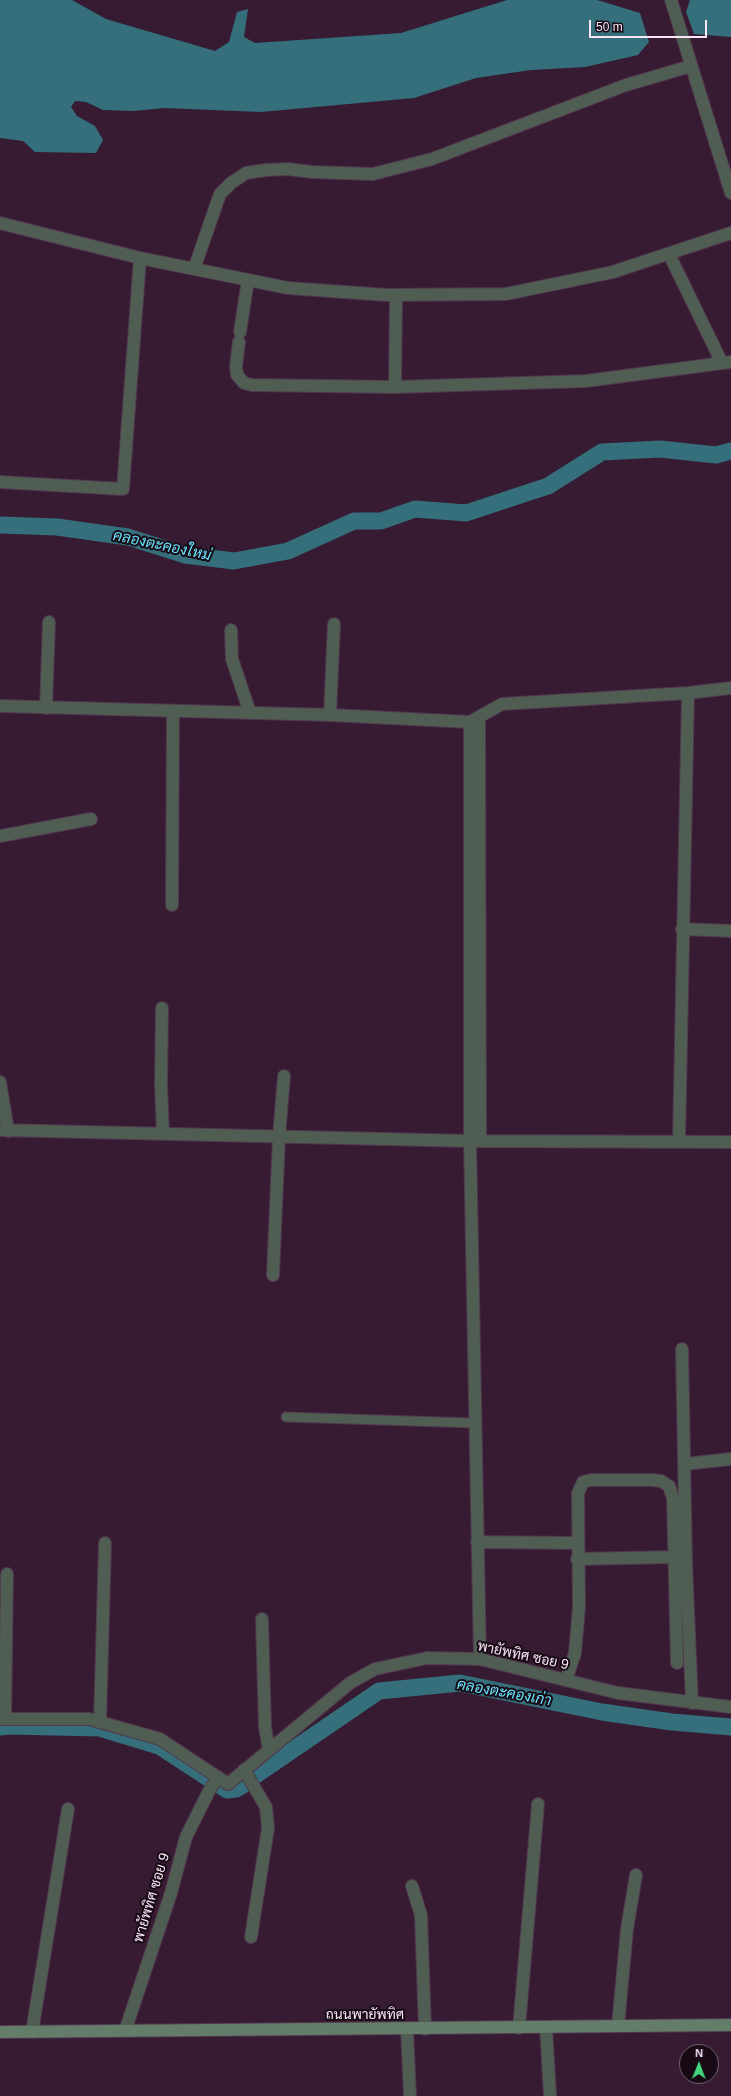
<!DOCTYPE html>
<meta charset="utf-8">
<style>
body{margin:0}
#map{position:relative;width:731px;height:2096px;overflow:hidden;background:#361b33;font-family:Arial,sans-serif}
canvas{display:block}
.north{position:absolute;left:679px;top:2044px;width:40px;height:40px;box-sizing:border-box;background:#170a15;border:1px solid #71626f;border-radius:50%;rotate:1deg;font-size:11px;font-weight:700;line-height:16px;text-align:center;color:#f8e5f5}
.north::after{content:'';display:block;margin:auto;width:14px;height:18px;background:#41d77c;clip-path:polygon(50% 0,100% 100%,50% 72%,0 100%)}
.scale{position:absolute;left:589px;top:20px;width:118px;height:18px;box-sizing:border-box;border:2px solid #f8e5f5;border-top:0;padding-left:5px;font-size:12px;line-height:14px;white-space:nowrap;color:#f8e5f5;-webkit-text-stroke:3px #170a15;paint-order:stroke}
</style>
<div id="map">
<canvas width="731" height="2096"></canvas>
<div class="north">N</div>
<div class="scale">50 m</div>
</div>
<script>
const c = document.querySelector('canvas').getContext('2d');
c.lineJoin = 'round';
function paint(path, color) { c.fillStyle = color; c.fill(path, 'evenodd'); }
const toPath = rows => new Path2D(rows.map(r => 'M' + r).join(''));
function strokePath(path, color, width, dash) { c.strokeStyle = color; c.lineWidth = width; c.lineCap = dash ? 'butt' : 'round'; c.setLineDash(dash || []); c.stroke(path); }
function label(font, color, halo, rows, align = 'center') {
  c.font = font + ' Arial,Sarabun,sans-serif'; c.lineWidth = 4; c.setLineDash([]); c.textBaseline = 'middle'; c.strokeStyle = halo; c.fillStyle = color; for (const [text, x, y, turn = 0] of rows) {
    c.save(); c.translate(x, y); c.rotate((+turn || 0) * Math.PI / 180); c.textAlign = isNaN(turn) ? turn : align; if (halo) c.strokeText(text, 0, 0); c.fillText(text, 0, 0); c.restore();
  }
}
const water = toPath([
 [0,0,72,0,106,19,215,51,229,42,237,12,248,9,244,37,255,43,401,33,507,0,597,0,640,13,649,42,638,55,585,67,531,70,476,78,414,98,261,112,164,108,134,111,103,110,86,102,75,101,71,107,77,116,95,126,103,140,96,153,35,152,23,141,0,138],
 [690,0,731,0,731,37,694,34,686,12]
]);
const canal = toPath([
 [0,525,57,527,128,537,185,555,234,561,288,551,354,521,381,521,415,509,466,513,548,486,602,452,660,449,716,455,731,451],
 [0,1727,9,1726,100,1728,159,1746,211,1780],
 [253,1777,379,1691,460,1683,602,1712,672,1722,731,1727],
 [221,1786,227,1790,236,1789,243,1785]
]);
const lane = toPath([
 [286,1417,474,1423]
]);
const street = toPath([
 [671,0,731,193],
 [0,223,140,258,288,288,387,295,506,294,613,272,731,233],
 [669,254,722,363],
 [194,269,220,194,231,183,246,173,266,170,288,169,312,172,373,174,432,159,626,85,691,66],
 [240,332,248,280],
 [239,342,236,366,237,375,244,383,252,385,395,387,586,381,731,362],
 [395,387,396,295],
 [0,482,123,489,140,258],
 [231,630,232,659,250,713],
 [0,706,330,715,470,722,502,704,688,693,731,688],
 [46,708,49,622],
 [330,715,334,624],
 [479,717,480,1141],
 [470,722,470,1141,480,1659],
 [0,836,91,819],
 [172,905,173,712],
 [682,929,731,931],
 [162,1008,161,1085,163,1134],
 [0,1082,8,1131],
 [0,1130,470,1141,731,1142],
 [679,1141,688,693],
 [273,1275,279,1137,284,1076],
 [682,1349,686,1564,692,1703],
 [685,1464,731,1459],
 [477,1542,577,1543],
 [577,1559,673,1557],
 [262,1619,265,1727,269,1750],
 [566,1680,575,1653,579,1607,578,1493,583,1482,591,1480,653,1480,661,1481,669,1486,673,1498,677,1663],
 [5,1718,7,1574],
 [0,1719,89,1719,160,1739,228,1784,350,1683,375,1669,427,1658,480,1659,618,1693,731,1707],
 [100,1722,105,1543],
 [244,1770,266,1807,268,1828,251,1937],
 [412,1886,421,1915,425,2029],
 [618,2026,627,1929,636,1875],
 [546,2027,550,2096],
 [519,2028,538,1804],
 [407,2030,410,2096],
 [125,2031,171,1893,186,1837,209,1791,218,1777],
 [32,2032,68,1809]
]);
const secondary = toPath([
 [0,2032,731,2025]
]);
const streetNames = [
 ["พายัพทิศ ซอย 9",523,1656,12],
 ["พายัพทิศ ซอย 9",152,1898,-73],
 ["ถนนพายัพทิศ",365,2015]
];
const waterNames = [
 ["คลองตะคองใหม่",162,546,12],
 ["คลองตะคองเก่า",504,1693,10]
];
paint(water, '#346f7b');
strokePath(canal, '#346f7b', 17);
strokePath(lane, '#51374e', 11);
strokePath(street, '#51374e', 14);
strokePath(secondary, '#51374e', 14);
strokePath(lane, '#4f5d52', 9);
strokePath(street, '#4f5d52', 12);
strokePath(secondary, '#647c6a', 12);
label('14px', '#f8e5f5', '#170a15', streetNames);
label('italic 15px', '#68e2fa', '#170a15', waterNames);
</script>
